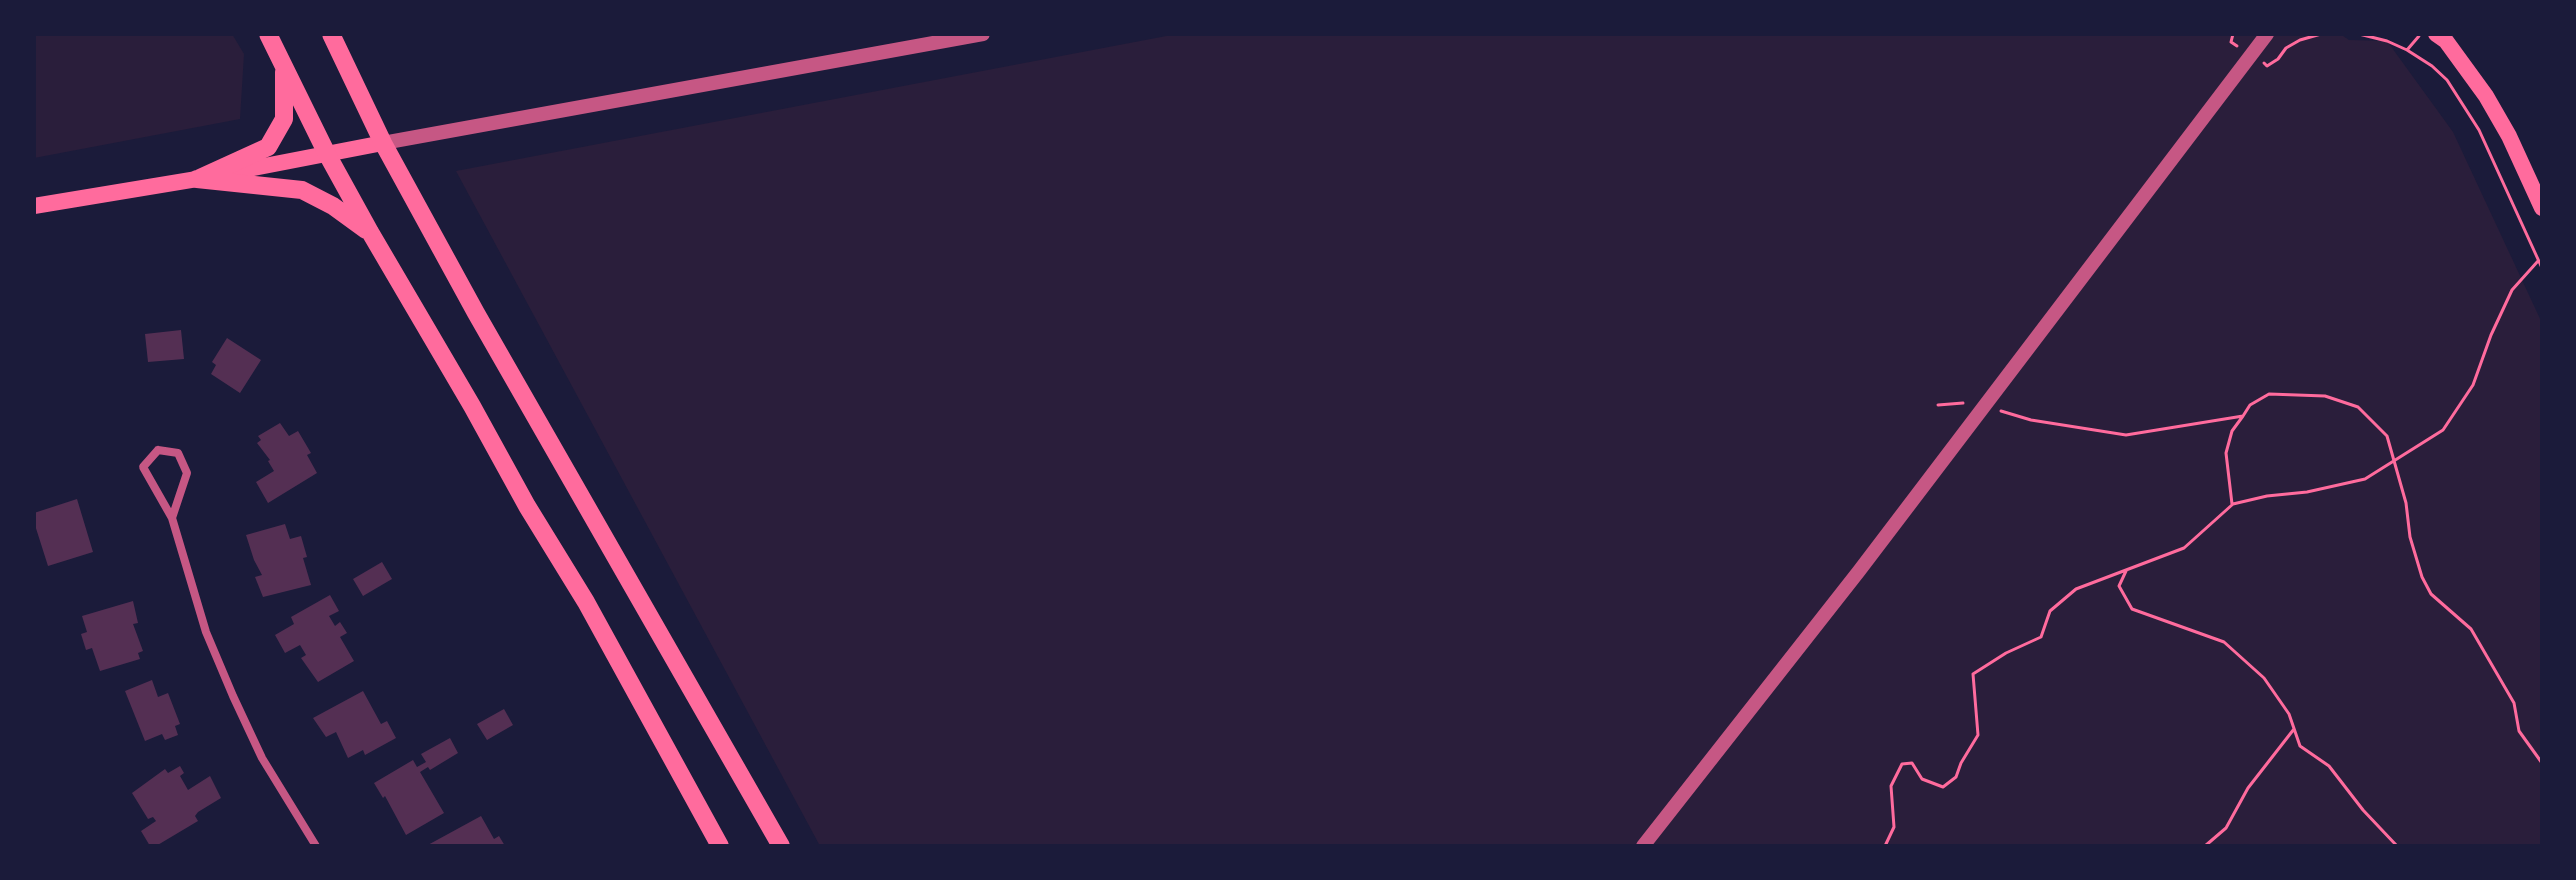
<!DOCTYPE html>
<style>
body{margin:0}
#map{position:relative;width:2576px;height:880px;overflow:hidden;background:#1b1b3a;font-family:Karla,sans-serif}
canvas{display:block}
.frame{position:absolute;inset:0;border:36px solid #1b1b3a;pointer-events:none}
</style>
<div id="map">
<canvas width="2576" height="880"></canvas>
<div class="frame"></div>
</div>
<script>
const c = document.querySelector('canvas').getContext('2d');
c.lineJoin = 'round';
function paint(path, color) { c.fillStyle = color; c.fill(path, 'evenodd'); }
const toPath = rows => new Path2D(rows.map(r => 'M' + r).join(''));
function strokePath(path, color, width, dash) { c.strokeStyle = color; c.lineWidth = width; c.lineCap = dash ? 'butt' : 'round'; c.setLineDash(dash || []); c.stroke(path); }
const green = toPath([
 [34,34,232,34,244,54,240,119,34,158],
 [1177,34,2340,34,2349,40,2387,41,2453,132,2542,323,2542,846,820,846,456,171]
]);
const building = toPath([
 [181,330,184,359,148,362,145,334],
 [227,338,261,360,240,393,211,374,216,365,212,362],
 [280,423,289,436,298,431,311,453,307,455,317,473,268,503,256,482,274,471,268,461,270,460,257,443,261,440,258,436],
 [77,499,93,552,48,566,34,522,34,513],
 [285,524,290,539,301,536,307,557,303,558,311,585,263,597,255,577,262,575,254,560,246,535],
 [382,562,392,579,363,596,353,579],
 [330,595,339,611,329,616,335,626,340,622,347,633,340,637,354,661,318,682,301,658,306,655,300,645,285,653,275,635,294,624,291,617],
 [133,601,138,623,133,624,143,651,138,653,140,659,100,671,92,648,86,650,81,634,87,632,82,616],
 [152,680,158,697,168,693,180,724,175,726,178,735,165,740,162,734,145,741,125,691],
 [363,691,381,724,387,721,396,738,365,755,363,750,348,758,336,732,326,737,313,718],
 [504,709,513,725,487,740,477,724],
 [450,738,458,753,430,770,428,767,420,772,444,813,406,835,385,796,383,798,374,783,413,760,417,767,426,762,421,754],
 [180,766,184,773,180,776,188,790,210,776,221,798,198,812,195,816,198,821,156,846,150,846,141,831,156,821,153,817,148,819,132,793,165,769,168,773],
 [481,816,494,839,499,836,505,846,426,846]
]);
const path = toPath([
 [2233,34,2231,42,2237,46],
 [2359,34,2387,41,2407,50],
 [2419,36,2407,50,2432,66,2447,80,2479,130,2542,268],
 [2264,63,2267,66,2278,59,2286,48,2300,40,2321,34],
 [1938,405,1963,403],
 [2001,411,2031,420,2126,435,2243,416,2250,405,2269,394,2325,396,2358,407,2387,436,2406,503,2410,537,2422,577,2431,594,2471,629,2514,703,2519,731,2542,763],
 [2232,504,2226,453,2232,431,2243,416],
 [2126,571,2119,586,2132,609,2224,642,2264,678,2289,714,2300,746,2329,766,2363,810,2397,846],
 [1885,846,1894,827,1891,786,1902,764,1912,763,1922,779,1943,787,1956,777,1961,763,1978,735,1973,674,2006,653,2041,637,2050,611,2076,589,2184,548,2233,504,2267,496,2307,492,2365,479,2443,430,2473,385,2491,335,2512,290,2538,261],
 [2205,846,2226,828,2248,788,2294,729]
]);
const minor = toPath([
 [158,450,178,453,187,473,172,518,143,467,158,450],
 [172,518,206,632,233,696,262,758,316,846]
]);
const tertiary = toPath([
 [383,143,983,34],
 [1643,846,1859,571,2267,34]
]);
const secondary = toPath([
 [2436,34,2446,41,2486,96,2509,136,2542,208],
 [34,206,197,179,383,143]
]);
const primary = toPath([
 [268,34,327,154,370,232,472,406,527,506,586,602,720,846],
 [331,34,383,143,476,313,781,846],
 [200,178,268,147,284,119,284,72],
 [197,179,302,190,333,206,366,230]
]);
paint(green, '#2a1e3b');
paint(building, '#542f53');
strokePath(path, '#ff6b9d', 3);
strokePath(minor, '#c65784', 8);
strokePath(tertiary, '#c65784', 14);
strokePath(secondary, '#ff6b9d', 16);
strokePath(primary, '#ff6b9d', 18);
</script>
